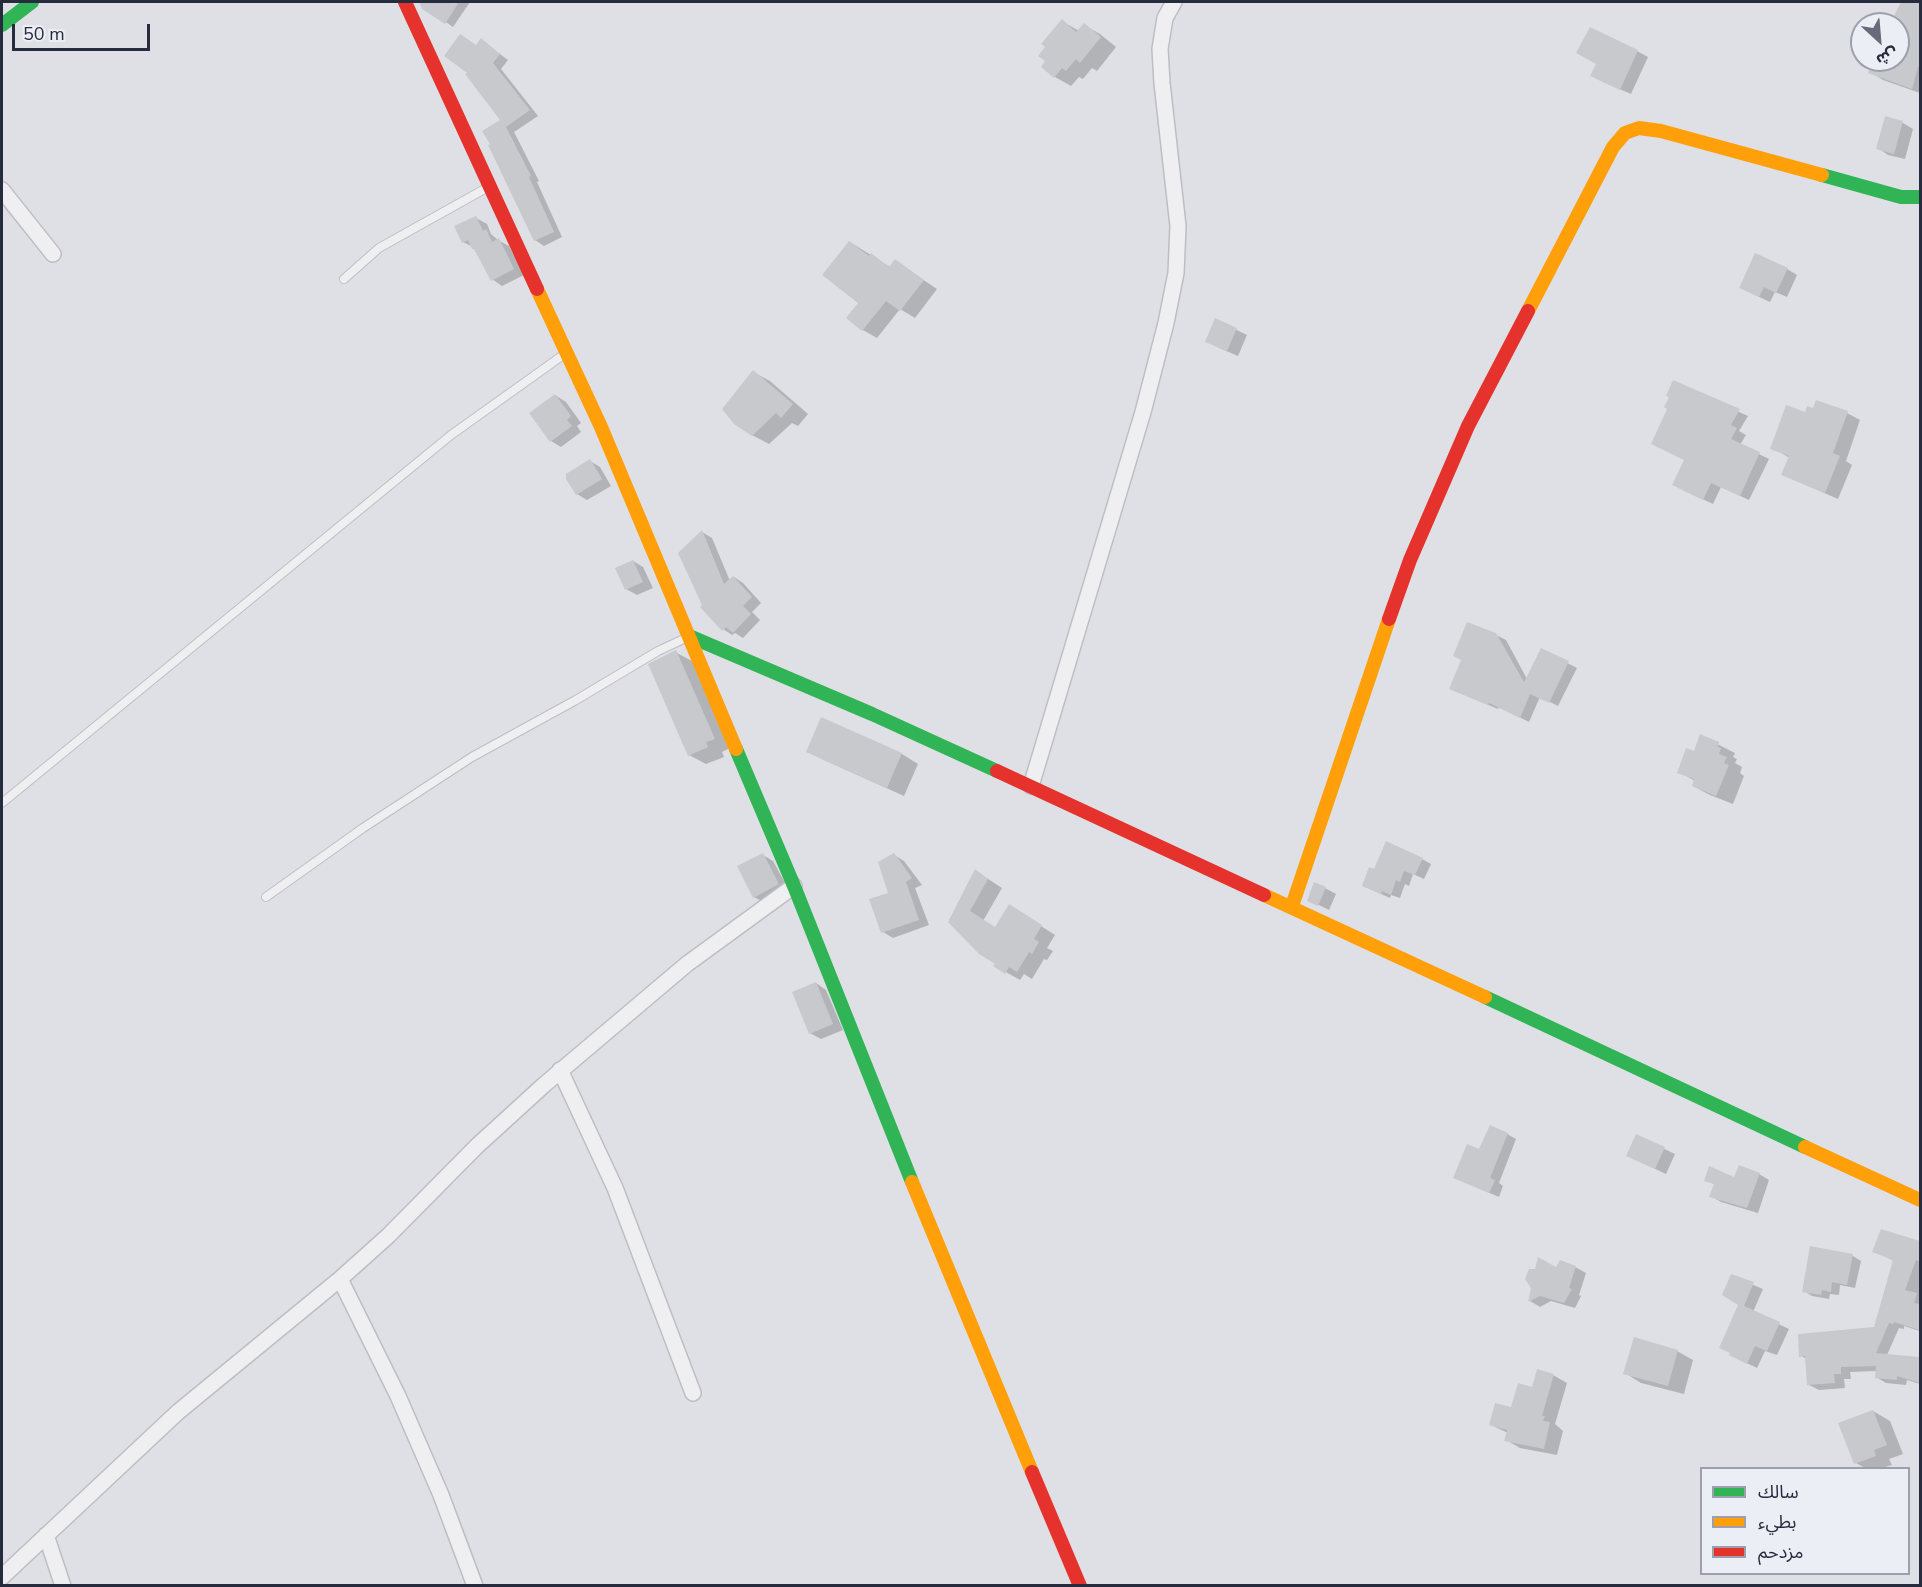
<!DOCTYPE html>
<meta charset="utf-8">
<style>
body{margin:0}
#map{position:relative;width:1922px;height:1587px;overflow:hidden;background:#dfe0e5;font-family:"Nunito Sans","Noto Sans Arabic",sans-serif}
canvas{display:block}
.frame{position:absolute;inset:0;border:3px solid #262b3e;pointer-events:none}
.legend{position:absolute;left:1700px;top:1467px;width:210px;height:108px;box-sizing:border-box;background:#eceef5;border:2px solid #9da0ac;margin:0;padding:8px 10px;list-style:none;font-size:18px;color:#262b3e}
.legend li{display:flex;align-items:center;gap:12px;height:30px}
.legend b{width:30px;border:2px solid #9da0ac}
.north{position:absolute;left:1850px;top:12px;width:60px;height:60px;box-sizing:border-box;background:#eceef5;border:2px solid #9da0ac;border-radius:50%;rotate:154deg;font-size:16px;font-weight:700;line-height:24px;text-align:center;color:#262b3e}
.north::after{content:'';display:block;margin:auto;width:21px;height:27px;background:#676a78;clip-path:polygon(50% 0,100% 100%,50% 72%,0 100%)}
.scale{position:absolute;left:12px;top:24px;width:138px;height:27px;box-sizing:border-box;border:3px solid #262b3e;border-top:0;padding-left:8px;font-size:18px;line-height:21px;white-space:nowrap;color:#262b3e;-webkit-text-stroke:4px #eceef5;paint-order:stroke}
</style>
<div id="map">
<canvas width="1922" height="1587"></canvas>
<div class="frame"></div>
<ul class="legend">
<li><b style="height:8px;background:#30b455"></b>سالك</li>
<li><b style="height:8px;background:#ff9f0a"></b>بطيء</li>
<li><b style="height:8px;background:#e5322d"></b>مزدحم</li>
</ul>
<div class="north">ش</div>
<div class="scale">50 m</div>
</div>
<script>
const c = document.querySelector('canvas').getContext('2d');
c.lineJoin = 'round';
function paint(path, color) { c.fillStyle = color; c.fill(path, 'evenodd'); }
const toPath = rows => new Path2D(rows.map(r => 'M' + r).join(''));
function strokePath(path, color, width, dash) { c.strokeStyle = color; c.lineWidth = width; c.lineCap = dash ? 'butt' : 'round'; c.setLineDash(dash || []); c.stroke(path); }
const shadow = toPath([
 [426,2,470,2,453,27,423,6],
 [1898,10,1920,20,1920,93,1883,80,1870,72,1874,60,1898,60,1898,24,1888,24,1890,18,1894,20],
 [1062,21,1079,31,1084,25,1100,34,1116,47,1097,71,1092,68,1083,79,1079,77,1071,86,1055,77,1048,61],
 [481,40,508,60,501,69,538,116,514,132,539,181,537,182,562,237,544,246,535,240,502,120,477,46],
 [1637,51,1648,57,1631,94,1603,82],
 [1886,118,1903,123,1913,129,1905,159,1888,155,1878,148],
 [476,218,487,224,491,234,498,240,509,246,524,275,502,286,492,279,473,247,463,242],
 [850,242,890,267,895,261,937,289,915,318,900,309,877,338,863,330,860,303],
 [1787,269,1797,275,1787,297,1775,292,1770,302,1751,293],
 [1216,320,1247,335,1238,356,1217,347],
 [753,372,770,381,808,414,798,426,792,423,769,444,752,435],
 [1674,382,1748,416,1739,431,1746,435,1740,445,1769,459,1749,500,1721,487,1713,504,1683,490,1686,460,1669,408],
 [555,395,566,402,581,423,577,426,581,432,561,447,551,441],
 [1847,413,1860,420,1846,461,1852,465,1838,499,1783,475,1790,458,1772,448,1806,414],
 [590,461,600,467,611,486,587,500,577,494,566,476],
 [702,532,712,538,730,581,734,577,743,583,761,603,752,612,760,620,743,638,735,633,732,635,723,629],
 [633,561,643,567,653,588,637,595,626,589],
 [1496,635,1506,640,1527,679,1542,650,1577,668,1558,706,1540,697,1529,722,1499,707,1498,709,1450,689,1463,660],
 [675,652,692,661,730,748,722,752,724,757,706,764,689,755],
 [822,719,902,754,918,764,904,796,824,760,808,751],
 [1701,736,1735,753,1733,757,1737,759,1735,763,1742,767,1740,773,1744,776,1733,804,1710,795,1693,786,1695,781,1679,772,1694,753],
 [763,855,773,861,789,890,765,903,754,897],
 [894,855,904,861,922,885,915,888,929,925,893,938,883,932,890,894],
 [1422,859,1431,864,1424,879,1413,874,1409,886,1405,884,1400,898,1391,895,1390,898,1363,886,1375,871],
 [976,871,1002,888,983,921,996,928,1010,906,1055,935,1047,948,1053,951,1047,960,1044,959,1032,979,1024,974,1020,980,995,966,997,963,949,922],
 [1325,888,1336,894,1329,910,1309,900],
 [816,983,826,990,843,1030,821,1039,810,1033],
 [1507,1134,1516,1139,1499,1183,1503,1186,1499,1197,1455,1178,1480,1151],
 [1637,1136,1675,1154,1666,1174,1628,1156],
 [1759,1174,1769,1180,1758,1213,1721,1202,1711,1196,1715,1185,1706,1180,1734,1179],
 [1901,1236,1920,1243,1920,1331,1904,1326,1904,1329,1899,1328,1887,1355,1920,1358,1920,1384,1907,1380,1906,1385,1886,1383,1876,1377,1877,1371,1850,1372,1851,1379,1844,1379,1845,1388,1819,1390,1809,1385,1807,1359,1801,1356,1875,1328,1894,1261,1874,1251],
 [1811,1248,1853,1256,1861,1261,1855,1288,1840,1285,1839,1295,1830,1294,1829,1299,1812,1296,1804,1291],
 [1575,1267,1586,1273,1579,1295,1581,1296,1575,1308,1551,1301,1540,1307,1530,1301,1532,1287,1557,1269],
 [1732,1276,1763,1289,1753,1312,1789,1329,1777,1355,1765,1351,1757,1368,1740,1360,1740,1305],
 [1677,1351,1693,1360,1684,1394,1641,1383,1625,1373],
 [1553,1375,1567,1383,1555,1424,1563,1431,1557,1455,1520,1448,1506,1440,1508,1433,1491,1425,1513,1409,1533,1389],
 [1873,1411,1890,1421,1903,1454,1889,1459,1892,1465,1882,1468,1865,1468,1856,1463]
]);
const building = toPath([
 [419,2,459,2,445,24,422,9],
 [1901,2,1920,2,1920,67,1918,67,1912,89,1868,73,1873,60,1898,60,1898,24,1890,24],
 [1062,19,1076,32,1084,23,1101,37,1080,63,1076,59,1066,71,1062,68,1054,78,1041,67,1045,61,1038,56,1045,47,1041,44],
 [1590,27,1638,50,1620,90,1590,76,1596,64,1576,53],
 [460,34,476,45,481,38,500,54,493,63,530,110,506,127,531,176,529,177,554,232,534,241,488,145,490,144,482,131,500,120,465,74,467,73,444,56],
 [1885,116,1903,121,1894,154,1876,149],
 [476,216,483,231,486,229,492,242,499,238,514,269,491,281,474,249,472,249,468,240,462,243,454,226],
 [849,241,869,256,871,253,889,267,895,259,924,280,900,311,886,301,862,331,846,318,858,303,822,275],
 [1755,253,1788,268,1776,293,1764,287,1759,297,1739,288],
 [1215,318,1237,328,1227,351,1205,342],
 [753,370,793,404,781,418,776,413,752,436,734,424,722,409],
 [1673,380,1740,409,1731,425,1737,428,1731,439,1760,452,1740,496,1711,483,1703,500,1672,485,1684,460,1651,444,1667,409,1664,407,1669,397,1666,396],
 [555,394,571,416,567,420,572,426,550,442,529,413],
 [1816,400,1848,411,1833,453,1840,456,1825,493,1781,475,1789,456,1770,449,1786,405,1805,412,1807,406,1813,408],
 [590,459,602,479,576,495,566,479,566,474],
 [702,530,724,584,733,576,752,597,743,606,751,614,733,633,726,627,722,631,700,607,702,605,678,553],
 [633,560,643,582,625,590,615,568],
 [1467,622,1496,633,1524,682,1541,648,1569,661,1549,703,1530,694,1520,718,1489,703,1488,705,1449,689,1461,660,1453,656],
 [676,650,715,739,706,742,708,747,688,756,648,664],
 [821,717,902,753,887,788,806,752],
 [1700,734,1719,742,1718,747,1721,748,1719,754,1727,757,1724,763,1729,765,1716,796,1692,786,1694,779,1677,773,1686,748,1694,751],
 [1386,841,1423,858,1415,875,1404,871,1400,882,1396,880,1391,895,1382,891,1381,894,1362,886,1369,867,1374,869],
 [763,853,779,884,753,898,737,866],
 [894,853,912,878,906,882,919,920,881,933,869,899,888,893,878,862],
 [975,869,988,879,970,911,995,927,1009,904,1042,925,1034,939,1039,942,1032,954,1029,952,1017,972,1009,967,1005,974,993,966,995,964,979,954,948,922],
 [1314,882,1326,887,1318,906,1307,901],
 [816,982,833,1024,809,1034,792,992],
 [1490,1125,1508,1133,1490,1178,1495,1180,1489,1193,1453,1178,1467,1144,1479,1149],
 [1636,1134,1665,1147,1655,1169,1626,1156],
 [1739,1165,1760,1173,1747,1208,1709,1197,1714,1184,1704,1181,1709,1166,1734,1177],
 [1881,1229,1920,1241,1920,1262,1916,1260,1905,1290,1917,1293,1914,1303,1920,1304,1920,1330,1894,1322,1893,1324,1889,1323,1876,1353,1920,1357,1920,1383,1897,1376,1897,1380,1875,1378,1876,1366,1841,1367,1841,1374,1834,1374,1835,1383,1807,1385,1805,1356,1799,1357,1798,1334,1874,1327,1893,1260,1872,1252],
 [1810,1246,1853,1254,1847,1285,1832,1282,1831,1292,1822,1290,1821,1295,1802,1292],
 [1538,1257,1556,1267,1560,1260,1576,1266,1569,1288,1572,1289,1564,1303,1540,1296,1528,1302,1531,1288,1525,1279,1529,1269,1535,1269],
 [1731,1274,1754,1282,1744,1306,1780,1322,1767,1351,1755,1346,1747,1364,1729,1355,1730,1353,1719,1348,1738,1305,1722,1295],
 [1634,1337,1678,1350,1668,1386,1623,1374],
 [1537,1369,1554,1374,1542,1416,1545,1416,1543,1421,1550,1422,1544,1449,1504,1441,1507,1430,1489,1425,1495,1403,1511,1407,1518,1383,1532,1387],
 [1873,1410,1887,1445,1874,1450,1876,1456,1854,1464,1838,1423]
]);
const lane = toPath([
 [344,279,379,248,490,186],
 [2,803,451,435,566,353],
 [266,897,363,828,472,757,576,700,658,651,688,637]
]);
const street = toPath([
 [2,190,53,254],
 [1031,786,1143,412,1166,323,1176,273,1178,226,1162,83,1160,49,1165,18,1174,2],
 [560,1070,615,1188,693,1393],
 [340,1279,398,1396,441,1495,475,1586],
 [46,1535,63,1586],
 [2,1577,178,1412,340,1279,388,1236,477,1146,545,1084,687,964,794,886]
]);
const fast = toPath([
 [2,25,32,2],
 [1822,175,1901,197,1920,197],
 [689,636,872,714,997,771],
 [736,749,794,886,912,1182],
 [1485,997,1805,1147]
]);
const slow = toPath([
 [537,289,601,427,736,749],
 [1528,311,1613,147,1625,133,1639,128,1661,131,1822,175],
 [1264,895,1485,997],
 [1292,906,1389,619],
 [1805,1147,1920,1200],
 [912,1182,1032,1472]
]);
const jam = toPath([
 [405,2,537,289],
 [1389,619,1410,560,1468,426,1528,311],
 [997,771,1264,895],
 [1032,1472,1080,1586]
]);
paint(shadow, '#0003');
paint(building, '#c7c9cd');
strokePath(lane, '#bdbec3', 10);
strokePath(street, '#bdbec3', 18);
strokePath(lane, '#efeff1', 8);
strokePath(street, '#efeff1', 15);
strokePath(fast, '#30b455', 14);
strokePath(slow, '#ff9f0a', 14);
strokePath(jam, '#e5322d', 14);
</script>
